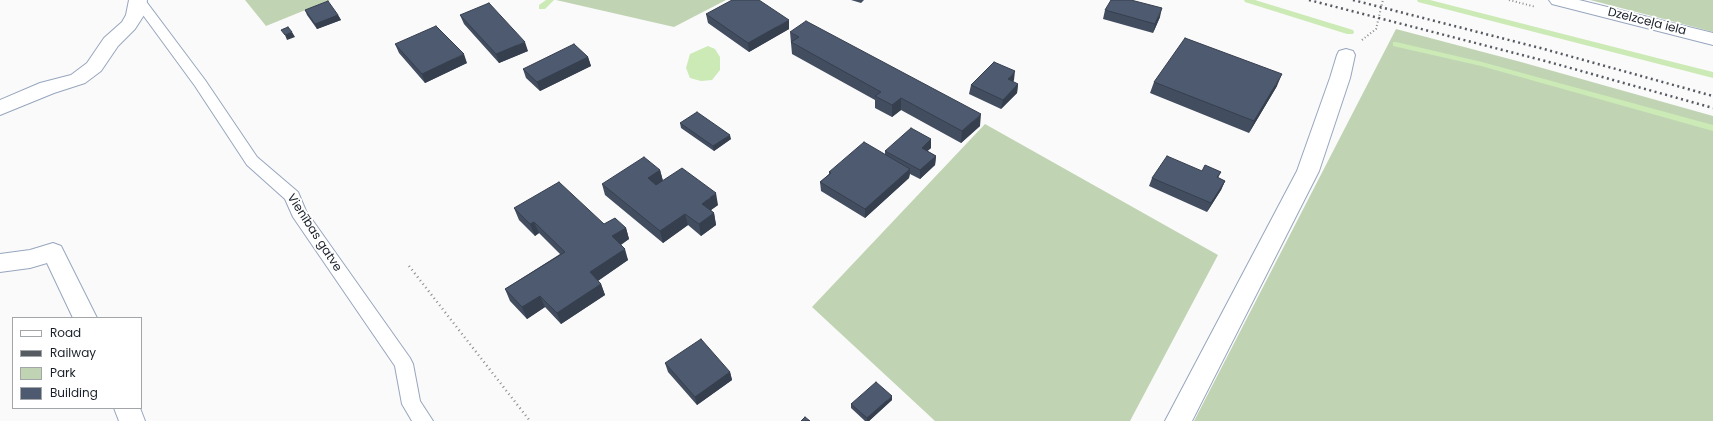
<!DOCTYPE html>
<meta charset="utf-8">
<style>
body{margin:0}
#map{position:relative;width:1713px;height:421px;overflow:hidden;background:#fafafa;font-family:Poppins,sans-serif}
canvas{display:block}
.legend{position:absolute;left:12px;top:317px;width:130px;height:92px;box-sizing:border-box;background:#fff;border:1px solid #a3a6a9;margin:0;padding:5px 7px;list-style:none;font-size:12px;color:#1a2029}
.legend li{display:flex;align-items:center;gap:8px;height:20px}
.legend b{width:20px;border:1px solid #a3a6a9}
</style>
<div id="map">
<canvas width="1713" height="421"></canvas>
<ul class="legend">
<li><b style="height:5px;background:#fff"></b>Road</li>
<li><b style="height:5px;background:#565a61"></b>Railway</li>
<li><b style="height:11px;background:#c0d4b3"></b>Park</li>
<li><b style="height:11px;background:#4d5a70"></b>Building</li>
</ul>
</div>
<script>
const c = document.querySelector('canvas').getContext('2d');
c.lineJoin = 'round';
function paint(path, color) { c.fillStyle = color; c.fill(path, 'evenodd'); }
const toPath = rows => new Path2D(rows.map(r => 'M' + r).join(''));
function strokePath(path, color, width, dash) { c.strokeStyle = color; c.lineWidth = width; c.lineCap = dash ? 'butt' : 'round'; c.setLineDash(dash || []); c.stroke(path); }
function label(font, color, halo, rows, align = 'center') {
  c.font = font + ' Poppins,sans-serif'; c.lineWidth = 4; c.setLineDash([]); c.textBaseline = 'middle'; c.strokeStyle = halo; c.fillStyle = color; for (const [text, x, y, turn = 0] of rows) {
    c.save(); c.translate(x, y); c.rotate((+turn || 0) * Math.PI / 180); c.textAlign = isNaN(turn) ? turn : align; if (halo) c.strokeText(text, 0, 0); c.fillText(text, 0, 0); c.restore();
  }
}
const green = toPath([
 [245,0,330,0,266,26],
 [556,0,726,0,674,27],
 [1590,0,1713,0,1713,32,1679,23],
 [1396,29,1521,62,1713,116,1713,421,1194,421],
 [985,124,1218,255,1130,421,935,421,812,307]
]);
const water = toPath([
 [708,46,715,49,720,57,720,70,712,80,701,81,690,78,686,68,690,54]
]);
const stream = toPath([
 [546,0,554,0,545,9,539,9,539,5,546,0],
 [1244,0,1255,0,1353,30,1354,32,1353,34,1347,34,1245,2,1244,0],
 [1417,0,1430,0,1669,61,1713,72,1713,78,1418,2,1417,0],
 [1393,42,1396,42,1482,62,1713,125,1713,131,1481,66,1393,46,1393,42]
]);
const pathFar1 = toPath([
 [1509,0,1536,7],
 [1362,40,1376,29,1383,0]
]);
const path = toPath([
 [409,266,530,421]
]);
const service = toPath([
 [132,0,145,0,205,80,257,157,298,192,306,211,410,358,413,364,420,401,433,421,412,421,402,404,395,366,293,217,285,199,247,165,195,86,132,0]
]);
const minor = toPath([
 [1549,0,1579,0,1713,33,1713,45,1552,4,1549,0],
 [1346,49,1353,51,1355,55,1350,78,1319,171,1192,421,1165,421,1297,171,1330,78,1337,55,1339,51,1346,49]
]);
const trunk = toPath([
 [129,0,147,0,144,15,135,29,118,46,101,71,85,83,54,93,0,115,0,100,40,83,71,75,87,63,104,38,122,22,126,15,129,0],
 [53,243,61,246,97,318,73,318,47,263,30,268,0,272,0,254,30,250,53,243],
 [114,408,140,408,145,421,119,421,114,408]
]);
const rail = toPath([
 [1309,0,1549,62,1713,108],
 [1353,0,1544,49,1713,96]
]);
const wall = toPath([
 [851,0,864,0,861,3],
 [305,10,338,15,341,20,317,29,307,15],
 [1105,10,1160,17,1153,33,1103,19],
 [706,14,789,29,749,52,708,23],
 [460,15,528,51,499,63,464,24],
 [790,32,980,126,961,143,901,110,892,117,875,108,875,100,792,54],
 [395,44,467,63,425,83,399,53],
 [588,57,591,66,540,91,526,78,523,69],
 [1014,80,1013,82,1018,84,1017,93,1001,109,969,94,971,85],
 [1154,82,1277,86,1249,133,1150,93],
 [680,123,731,139,714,151,681,128],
 [931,139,931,148,927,151,936,156,935,165,920,179,910,174,909,178,865,218,821,191,820,182,829,174,829,172,885,155,885,151],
 [660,170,663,181,718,205,711,210,714,213,716,225,701,236,688,225,663,243,605,195,602,184],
 [1202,171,1221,172,1218,178,1225,181,1221,190,1207,212,1149,186,1152,178],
 [514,208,626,228,629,239,621,245,628,260,598,281,601,284,605,295,561,324,545,307,527,319,510,301,505,289,560,254,539,233,535,236,519,220],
 [665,363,730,372,732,380,697,405,668,372],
 [892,400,869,421,865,421,851,408,851,404]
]);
const shadedWall = toPath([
 [1162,8,1160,17,1153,33,1155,24],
 [338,15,341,20,317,29,315,24],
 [789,20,789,29,749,52,748,43],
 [292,32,295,37,287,40,285,35],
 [525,42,528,51,499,63,496,54],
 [464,54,467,63,425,83,422,74],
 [588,57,591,66,540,91,537,82],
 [1015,71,1014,80,1006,88,1008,79],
 [1282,74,1277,86,1249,133,1254,121],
 [1018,84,1017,93,1001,109,1003,100],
 [901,98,901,110,892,117,892,105],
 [981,114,980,126,961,143,962,131],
 [730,135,731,139,714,151,713,146],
 [931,139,931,148,921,157,922,148],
 [936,156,935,165,920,179,920,170],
 [910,169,909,178,865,218,865,209],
 [660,170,663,181,651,190,648,178],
 [1225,181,1221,190,1207,212,1211,203],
 [716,193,718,205,704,215,702,204],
 [714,213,716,225,701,236,699,224],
 [685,214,688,225,663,243,660,231],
 [534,222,539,233,535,236,530,224],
 [626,228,629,239,615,248,612,236],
 [625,249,628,260,593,284,590,272],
 [601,284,605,295,561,324,557,313],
 [540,296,545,307,527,319,522,307],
 [730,372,732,380,697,405,695,397],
 [892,396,892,400,869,421,867,421,867,418]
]);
const building = toPath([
 [732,0,759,0,789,20,748,43,706,14,732,0],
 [1111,0,1131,0,1162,8,1155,24,1105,10,1111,0],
 [328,1,338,15,315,24,305,10,328,1],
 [489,3,525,42,496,54,460,15,489,3],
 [806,21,981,114,962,131,901,98,892,105,875,96,881,92,791,42,799,37,790,32,806,21],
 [436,26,464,54,422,74,395,44,436,26],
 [288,27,292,32,285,35,281,30,288,27],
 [1185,38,1282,74,1254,121,1154,82,1185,38],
 [574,44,588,57,537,82,523,69,574,44],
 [994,62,1015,71,1008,79,1018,84,1003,100,971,85,994,62],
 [697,112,730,135,713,146,680,123,697,112],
 [911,128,931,139,922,148,936,156,920,170,885,151,911,128],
 [864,142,910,169,865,209,820,182,831,173,829,172,864,142],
 [1167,156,1202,171,1205,165,1221,172,1217,177,1225,181,1211,203,1152,178,1167,156],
 [644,157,660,170,648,178,656,185,682,168,716,193,702,204,714,213,699,224,685,214,660,231,602,184,644,157],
 [559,182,604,224,615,218,626,228,612,236,625,249,590,272,601,284,557,313,540,296,522,307,505,289,565,252,534,222,530,224,514,208,559,182],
 [701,339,730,372,695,397,665,363,701,339],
 [876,382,892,396,867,418,851,404,876,382],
 [805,417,810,421,801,421,805,417]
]);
const streetNames = [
 ["Dzelzceļa iela",1647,22,14],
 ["Vienības gatve",314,233,57]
];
paint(green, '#c0d4b3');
paint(water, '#cbeab5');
paint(stream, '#cbeab5');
strokePath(service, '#97a6be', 2);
strokePath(minor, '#97a6be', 2);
strokePath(trunk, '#97a6be', 2);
strokePath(pathFar1, '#878a8f', 2, [1, 2.5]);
strokePath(path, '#878a8f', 2.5, [1, 3.5]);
paint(service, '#fff');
paint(minor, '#fff');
paint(trunk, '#fff');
strokePath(rail, '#565a61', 2.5, [2, 3.5]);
paint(wall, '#424d60');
paint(shadedWall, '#363f4e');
paint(building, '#4d5a70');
strokePath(building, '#363f4e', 1);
label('12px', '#1a2029', '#fff', streetNames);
</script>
